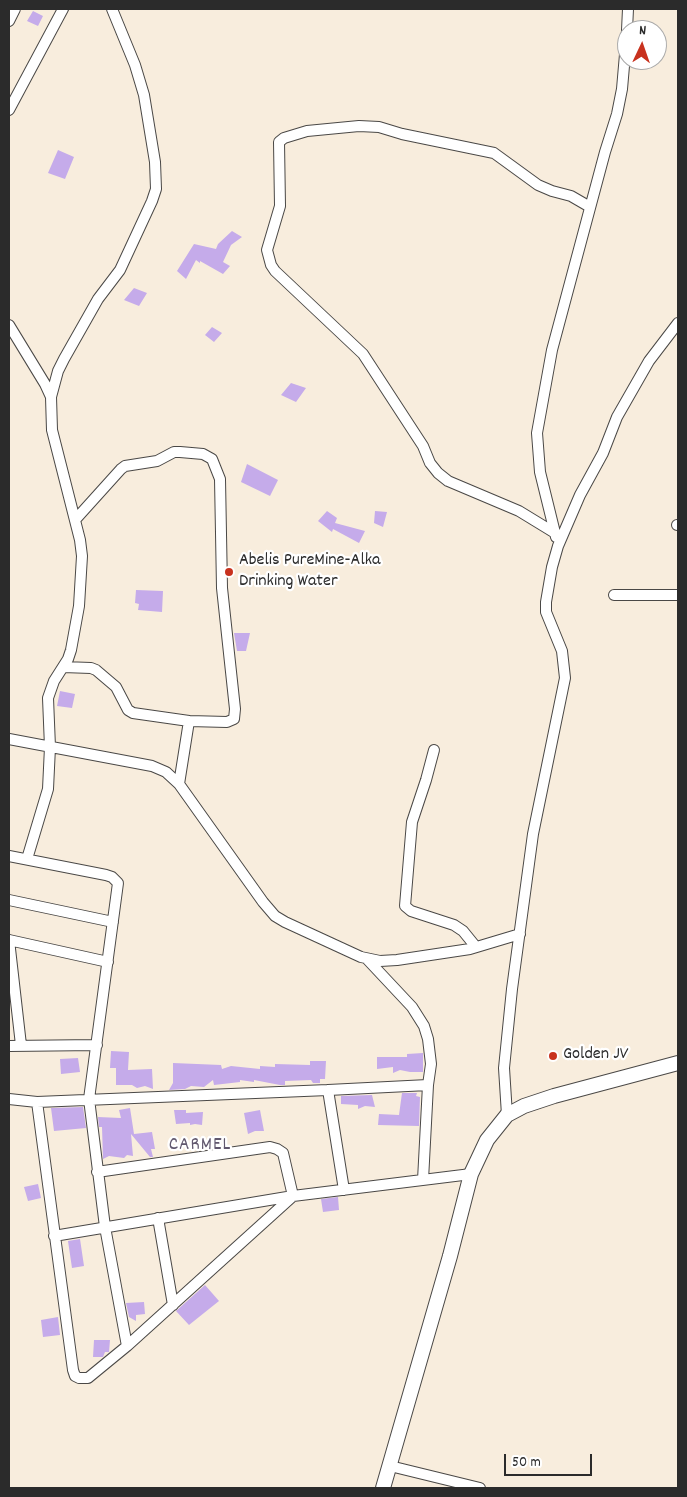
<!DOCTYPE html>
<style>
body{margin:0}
#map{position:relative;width:687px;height:1497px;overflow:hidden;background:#f8eddd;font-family:Dekko,sans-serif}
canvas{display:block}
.frame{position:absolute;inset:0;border:10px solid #2b2b2b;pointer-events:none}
.north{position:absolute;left:617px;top:20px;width:50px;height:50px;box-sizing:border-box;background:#fff;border:1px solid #aaa;border-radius:50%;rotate:3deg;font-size:14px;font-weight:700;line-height:20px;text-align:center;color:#2b2b2b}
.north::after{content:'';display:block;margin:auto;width:18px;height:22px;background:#c8321e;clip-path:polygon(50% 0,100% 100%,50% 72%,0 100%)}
.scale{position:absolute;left:504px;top:1454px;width:88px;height:22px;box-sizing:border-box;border:2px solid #2b2b2b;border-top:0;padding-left:6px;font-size:15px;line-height:18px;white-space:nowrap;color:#2b2b2b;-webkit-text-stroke:4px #fff;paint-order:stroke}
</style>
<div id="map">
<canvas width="687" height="1497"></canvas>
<div class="frame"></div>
<div class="north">N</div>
<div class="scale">50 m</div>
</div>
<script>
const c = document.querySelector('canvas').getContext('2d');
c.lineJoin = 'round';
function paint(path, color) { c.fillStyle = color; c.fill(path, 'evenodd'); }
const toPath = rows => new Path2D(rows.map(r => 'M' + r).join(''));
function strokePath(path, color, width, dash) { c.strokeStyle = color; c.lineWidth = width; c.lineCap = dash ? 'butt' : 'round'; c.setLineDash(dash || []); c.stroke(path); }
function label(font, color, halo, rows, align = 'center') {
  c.font = font + ' Dekko,sans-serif'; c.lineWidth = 4.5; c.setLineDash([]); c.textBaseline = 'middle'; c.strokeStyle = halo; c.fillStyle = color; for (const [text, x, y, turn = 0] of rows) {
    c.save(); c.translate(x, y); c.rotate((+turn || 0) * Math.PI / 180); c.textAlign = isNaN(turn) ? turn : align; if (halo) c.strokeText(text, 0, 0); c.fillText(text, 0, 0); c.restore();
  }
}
const building = toPath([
 [33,11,43,16,38,26,27,21],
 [58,150,74,157,65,179,48,173],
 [232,231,242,237,231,245,223,262,230,266,223,274,200,261,200,263,196,260,186,279,177,271,194,244,216,249,218,244],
 [134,288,147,293,139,306,124,300],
 [212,327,222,333,214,342,205,335],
 [291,383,306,388,296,402,281,395],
 [247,464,278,480,270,496,241,482],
 [327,511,337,518,335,523,365,531,359,543,333,529,332,532,318,521],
 [375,511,387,512,383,527,374,523],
 [136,590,163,591,162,612,138,610,139,604,135,603],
 [234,633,250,633,246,651,237,651],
 [60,691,75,694,72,708,57,706],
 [111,1051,129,1052,128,1070,152,1069,153,1089,145,1086,137,1088,132,1085,116,1085,116,1068,110,1068],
 [423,1053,423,1072,410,1072,400,1070,393,1073,393,1067,377,1069,377,1057,407,1057,407,1054],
 [78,1058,80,1072,61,1074,60,1059],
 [310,1061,326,1061,325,1079,320,1079,320,1083,313,1083,311,1080,285,1081,285,1085,280,1085,254,1080,254,1082,240,1080,240,1082,214,1085,213,1080,204,1087,191,1086,185,1089,169,1090,173,1083,173,1063,221,1065,222,1069,231,1066,260,1069,260,1066,275,1067,275,1064,310,1065],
 [402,1093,417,1093,416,1096,420,1097,419,1126,378,1125,379,1114,399,1115],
 [372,1095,375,1107,365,1106,358,1109,358,1105,341,1104,341,1096],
 [83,1107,86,1128,54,1131,51,1108],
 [130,1108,134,1134,152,1132,155,1149,151,1149,153,1157,150,1157,131,1134,133,1156,127,1155,124,1158,109,1156,103,1159,102,1127,99,1127,98,1117,121,1118,119,1110],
 [174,1110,186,1110,186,1113,203,1112,202,1125,195,1124,190,1125,190,1123,176,1124],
 [260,1110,264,1131,255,1131,248,1134,244,1113],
 [38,1184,41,1198,28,1201,24,1187],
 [338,1197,339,1210,323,1212,321,1199],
 [80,1239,84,1266,72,1268,68,1241],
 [205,1285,219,1301,189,1325,176,1311],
 [144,1302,145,1314,136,1315,136,1321,129,1317,126,1303],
 [58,1317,60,1335,43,1337,41,1320],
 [94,1340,110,1340,109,1352,105,1352,103,1357,93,1357]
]);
const minor = toPath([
 [9,21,15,9],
 [627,30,628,9],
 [9,110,63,9],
 [9,325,45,384,51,397,52,430,80,540,82,556,79,606,71,650,68,659,54,681,48,698,50,747,48,789,27,859],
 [51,397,58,371,64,359,98,299,120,270,152,201,156,189,155,162,144,95,135,65,112,9],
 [677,525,678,525],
 [555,533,519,511,448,481,438,473,430,463,423,446,363,354,275,271,271,265,267,250,280,206,279,142,284,138,307,131,359,126,379,127,402,134,494,153,538,185,552,191,571,196,590,207],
 [556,537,540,472,537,433,552,350,605,152,617,114,622,89,627,31],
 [614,595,678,595],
 [63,667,91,668,96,670,116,687,128,710,133,713,189,721,227,722,234,719,235,709,222,588,220,479,212,459,203,454,180,452,174,452,157,461,125,466,121,469,75,520],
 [9,739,152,766,166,772,179,784,263,902,275,916,285,922,361,957,380,961,397,960,470,949,520,934],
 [434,750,426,780,412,822,405,906,411,911,454,925,463,931,476,947],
 [179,784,189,721],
 [9,856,106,875,112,877,118,883,89,1099,105,1227,127,1346],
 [9,900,113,922],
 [9,940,21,1045],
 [9,940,108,962],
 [367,959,412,1007,424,1026,428,1039,431,1064,428,1085,423,1180],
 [9,1046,97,1045],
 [328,1090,344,1190],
 [9,1099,37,1102,328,1090,428,1085],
 [37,1102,73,1370,75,1376,79,1378,88,1378,127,1346,293,1196,283,1153,277,1149,270,1147,97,1172],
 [507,1115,504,1068,512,989,533,834,565,678,562,651,546,612,546,602,552,567,558,546,580,495,603,453,617,417,649,361,678,323],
 [158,1218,173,1305],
 [54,1236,293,1196,471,1174],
 [390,1466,480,1488]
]);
const tertiary = toPath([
 [383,1488,450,1256,471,1174,487,1140,507,1115,524,1106,554,1096,678,1063]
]);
const markers = [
 [229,572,5,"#c8321e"],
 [553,1056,5,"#c8321e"]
];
const poiNames = [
 ["Abelis PureMine-Alka",239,562],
 ["Drinking Water",239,583],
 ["Golden JV",563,1056]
];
const neighbourhoodNames = [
 ["CARMEL",200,1146]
];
paint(building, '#c5abea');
strokePath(minor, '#4a4846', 12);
strokePath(tertiary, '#4a4846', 16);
strokePath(minor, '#fff', 10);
strokePath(tertiary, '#fff', 14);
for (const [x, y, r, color] of markers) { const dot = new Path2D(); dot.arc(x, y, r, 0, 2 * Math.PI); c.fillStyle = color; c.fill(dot); strokePath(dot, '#fff', 2); }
label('18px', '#2b2b2b', '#fff', poiNames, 'left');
c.letterSpacing = '1px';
label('19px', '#61586e', '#fff', neighbourhoodNames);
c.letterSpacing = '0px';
</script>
